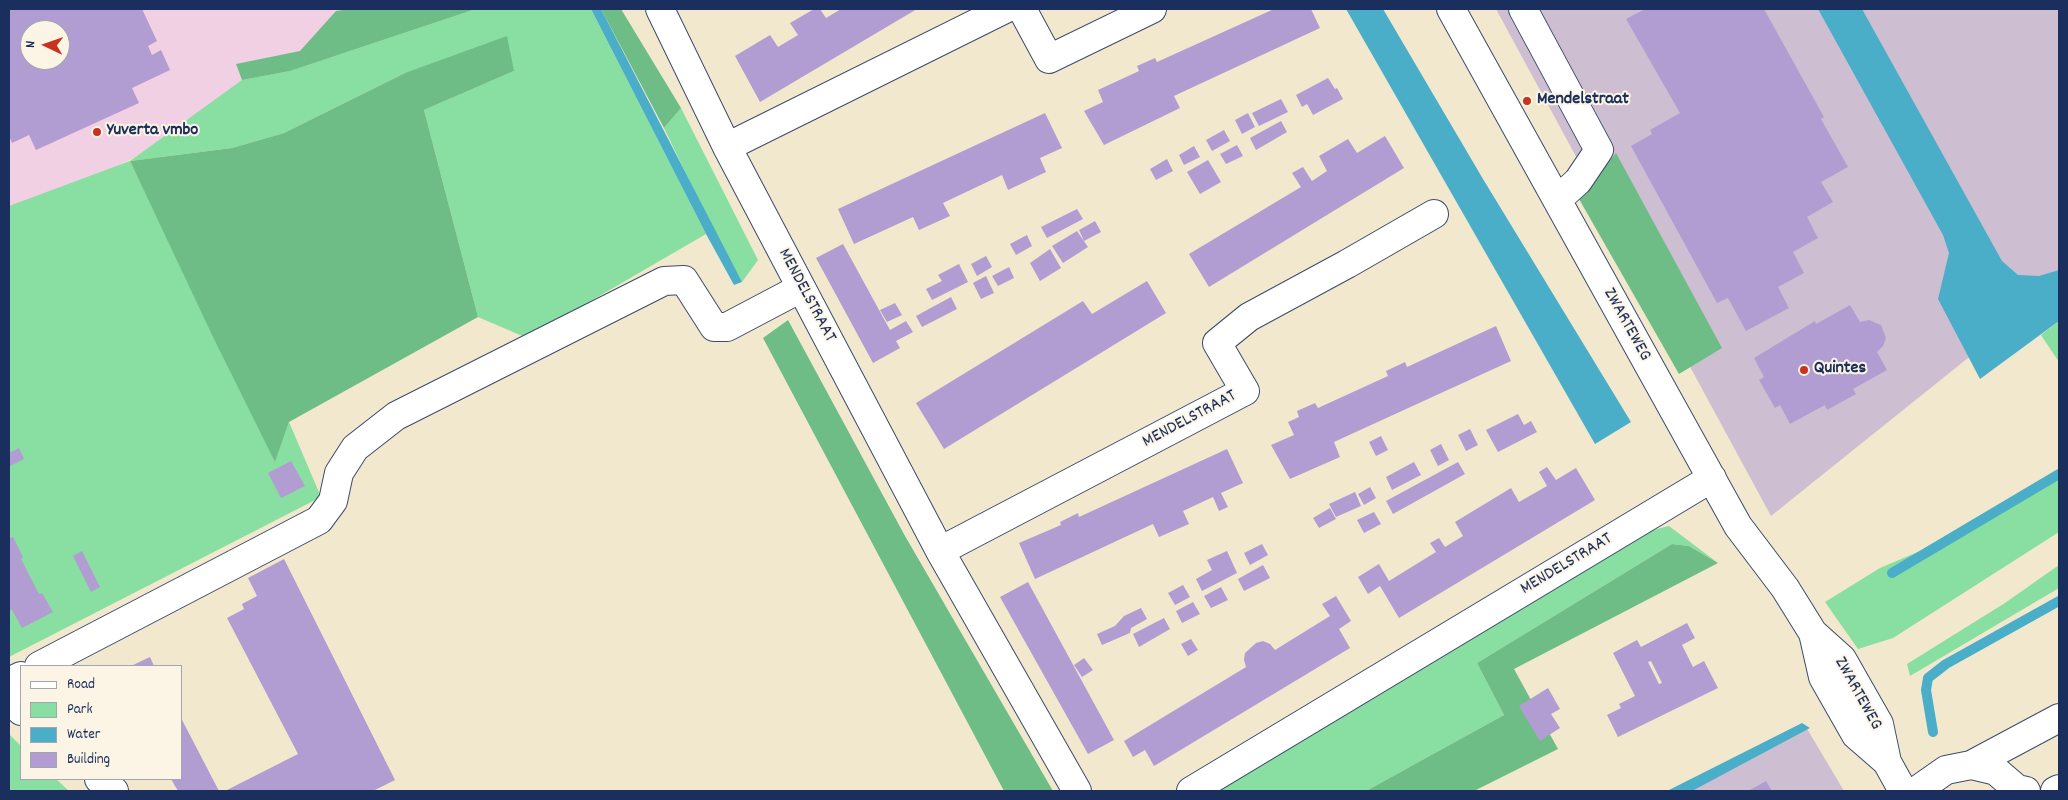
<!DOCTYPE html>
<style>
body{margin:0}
#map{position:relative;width:2068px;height:800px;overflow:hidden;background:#f2e8cd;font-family:Dekko,sans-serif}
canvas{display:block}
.frame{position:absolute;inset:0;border:10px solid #1b2f5e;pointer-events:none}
.legend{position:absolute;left:20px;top:665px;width:162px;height:115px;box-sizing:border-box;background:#fcf5e5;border:1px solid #a2a6af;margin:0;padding:6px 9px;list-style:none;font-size:15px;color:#1b2f5e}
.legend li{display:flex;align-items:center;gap:10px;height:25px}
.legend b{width:25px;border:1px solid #a2a6af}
.north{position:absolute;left:20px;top:20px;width:50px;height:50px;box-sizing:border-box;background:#fcf5e5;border:1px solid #a2a6af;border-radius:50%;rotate:273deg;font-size:14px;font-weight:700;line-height:20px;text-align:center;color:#1b2f5e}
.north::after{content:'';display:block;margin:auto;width:18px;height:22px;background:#c8321e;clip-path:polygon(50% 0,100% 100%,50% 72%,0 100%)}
</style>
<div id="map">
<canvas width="2068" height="800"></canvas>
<div class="frame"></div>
<ul class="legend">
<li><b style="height:6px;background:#fff"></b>Road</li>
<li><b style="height:14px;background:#89dea1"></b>Park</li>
<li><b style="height:14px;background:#4aaec9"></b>Water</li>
<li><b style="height:14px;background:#b29dd2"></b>Building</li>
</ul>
<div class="north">N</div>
</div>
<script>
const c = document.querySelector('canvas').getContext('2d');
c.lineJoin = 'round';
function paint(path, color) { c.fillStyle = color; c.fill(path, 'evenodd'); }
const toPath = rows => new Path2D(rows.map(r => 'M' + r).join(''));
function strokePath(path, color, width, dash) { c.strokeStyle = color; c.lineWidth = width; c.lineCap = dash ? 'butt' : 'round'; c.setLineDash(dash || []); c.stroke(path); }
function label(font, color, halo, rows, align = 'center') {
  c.font = font + ' Dekko,sans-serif'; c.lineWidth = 4; c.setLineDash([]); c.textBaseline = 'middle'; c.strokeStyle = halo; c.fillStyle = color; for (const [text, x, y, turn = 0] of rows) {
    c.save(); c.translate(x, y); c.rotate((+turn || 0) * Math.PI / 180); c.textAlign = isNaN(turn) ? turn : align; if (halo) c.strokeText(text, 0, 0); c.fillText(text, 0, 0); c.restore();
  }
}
const built = toPath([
 [9,9,432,9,15,217,9,204],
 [30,30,60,30,60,60,30,60]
]);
const industrial = toPath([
 [1496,9,2059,9,2059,285,1771,516],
 [1806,727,1844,791,1683,791]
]);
const green = toPath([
 [476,9,591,9,706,234,527,338,478,317,424,110,514,71,405,73,284,133,232,148,130,161,275,461,289,422,321,497,9,657,9,206,130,161,242,80,290,71],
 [681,108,758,260,742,282,715,234,664,128],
 [2059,321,2059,362,2041,335],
 [2059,471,2059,532,1893,638,1858,649,1825,602,1880,568,1974,528],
 [1669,526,1718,563,1689,546,1672,544,1477,663,1504,715,1366,791,1219,791,1641,533],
 [2059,565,2059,588,1910,676,1907,664,2005,603],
 [9,734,21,746,21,779,56,779,69,791,9,791]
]);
const forest = toPath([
 [350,9,476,9,290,71,242,80,236,64,300,51,336,11],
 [601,9,621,9,681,108,664,128],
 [507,36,514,71,424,110,478,317,289,422,275,462,214,339,130,161,232,148,284,133,405,73],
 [1616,153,1722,348,1679,374,1579,199],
 [788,320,905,536,1053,791,1004,791,763,338],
 [1672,544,1689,546,1718,563,1514,669,1558,749,1474,791,1366,791,1504,715,1477,663]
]);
const water = toPath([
 [591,9,601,9,742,282,734,285,706,234],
 [1346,9,1383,9,1483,179,1631,422,1595,444],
 [1818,9,1862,9,2002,261,2018,275,2039,276,2059,270,2059,321,1980,379,1938,299,1949,253,1943,235],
 [1802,723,1810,728,1692,791,1667,791]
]);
const stream = toPath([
 [1892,573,2059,474],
 [1933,732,1926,690,1928,678,1946,664,2059,601]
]);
const building = toPath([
 [9,9,142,9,157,41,148,46,152,55,161,50,170,70,132,88,139,103,36,150,29,135,12,143,9,136],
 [30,30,60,30,60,60,30,60],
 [814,9,820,9,826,18,841,9,917,9,760,102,735,56,770,35,778,47,798,35,790,23],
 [1274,9,1311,9,1320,28,1174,96,1180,108,1104,145,1084,111,1103,102,1098,90,1139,71,1137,66,1155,58,1157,62],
 [1645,9,1764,9,1824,117,1821,119,1848,167,1821,182,1833,202,1807,217,1818,238,1793,252,1804,273,1778,287,1789,308,1746,331,1728,298,1717,303,1631,146,1652,134,1650,130,1680,113,1626,19],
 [1328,78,1335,89,1337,88,1343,99,1313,115,1307,104,1302,107,1296,95],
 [1281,99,1288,112,1259,126,1252,113],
 [1045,113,1062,148,1040,158,1046,172,1008,190,1002,175,943,203,950,216,919,230,913,217,854,244,838,209],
 [1248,113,1255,127,1242,134,1235,120],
 [1281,121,1287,132,1256,150,1250,138],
 [1224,130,1230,141,1212,151,1206,140],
 [1385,136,1404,168,1209,287,1189,254,1301,187,1292,173,1303,167,1312,181,1327,171,1319,156,1348,139,1357,153],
 [1237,145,1243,156,1226,164,1220,154],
 [1194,146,1200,157,1184,165,1179,155],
 [1167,159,1173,171,1156,180,1150,169],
 [1208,160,1221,182,1200,194,1187,172],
 [1077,209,1083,219,1047,238,1041,227],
 [1095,221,1101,232,1084,241,1079,230],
 [1077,231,1088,247,1063,263,1052,246],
 [1027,235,1032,246,1016,255,1010,244],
 [843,244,890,330,906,321,913,332,896,341,900,348,873,363,816,258],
 [1050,249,1061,268,1040,281,1030,263],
 [986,256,992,267,977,276,971,264],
 [959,264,968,282,932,300,926,289,942,281,938,275],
 [1009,267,1014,278,998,286,992,276],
 [986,276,994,293,981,299,973,283],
 [1147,281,1166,313,944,449,916,403,1083,301,1092,314],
 [951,297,957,309,922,327,916,316],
 [895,303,902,315,887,322,880,310],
 [1850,305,1860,322,1869,320,1881,325,1886,338,1883,346,1877,352,1887,370,1853,389,1856,394,1827,410,1825,405,1790,424,1780,405,1775,408,1759,380,1764,377,1754,358,1815,321,1816,324],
 [1496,326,1511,361,1334,442,1340,457,1290,479,1271,445,1294,435,1288,422,1299,417,1297,411,1315,403,1318,408,1388,376,1386,371,1405,362,1407,367],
 [1518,414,1524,425,1531,421,1537,432,1498,452,1486,430],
 [1470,429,1478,445,1466,451,1458,435],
 [1381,436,1388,450,1376,456,1369,442],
 [1441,444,1449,460,1438,466,1430,450],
 [19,448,24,459,10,466,9,453],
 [1227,449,1243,483,1221,493,1228,507,1219,511,1213,497,1183,511,1189,524,1159,537,1153,524,1035,579,1019,543,1061,525,1060,522,1078,513,1079,517],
 [291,461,305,486,281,498,268,473],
 [1414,462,1421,475,1392,490,1386,477],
 [1458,462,1465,474,1393,514,1386,501],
 [1547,467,1556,480,1576,468,1595,500,1399,618,1380,586,1368,594,1358,577,1379,564,1389,581,1436,552,1430,543,1439,538,1445,547,1463,536,1455,522,1511,488,1519,502,1547,486,1539,472],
 [1370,487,1376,498,1364,505,1358,494],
 [1355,492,1361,506,1336,517,1329,504],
 [1330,508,1336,519,1319,528,1313,518],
 [1374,512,1381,524,1364,533,1357,520],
 [9,535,10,538,13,537,23,557,21,559,39,594,42,593,53,612,22,628,12,610,9,611],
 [1262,544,1268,555,1250,565,1244,553],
 [82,551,100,587,91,592,73,556],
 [1227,551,1237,573,1202,591,1196,579,1212,570,1207,560],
 [284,559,395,780,373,791,225,791,298,754,227,618,244,609,242,604,257,596,248,578],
 [1263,565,1270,578,1244,591,1238,579],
 [1028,582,1114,740,1088,754,1000,597],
 [1183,585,1190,597,1175,605,1168,593],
 [1221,587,1228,600,1211,608,1204,596],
 [1336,596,1351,621,1339,629,1350,648,1154,766,1145,750,1133,757,1124,741,1246,667,1244,660,1245,653,1256,643,1263,641,1270,644,1275,650,1330,616,1322,604],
 [1193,602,1200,614,1182,623,1176,611],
 [1141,608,1147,619,1131,628,1130,633,1102,645,1097,634,1115,626,1124,616],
 [1164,618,1170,629,1139,647,1133,634],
 [1687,623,1695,638,1682,645,1693,667,1704,661,1718,688,1618,737,1607,715,1621,708,1619,704,1635,696,1613,653,1637,640,1641,647],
 [1651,661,1662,683,1659,684,1648,662],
 [1191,639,1198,650,1188,656,1181,644],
 [150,657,154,666,131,666],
 [1084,658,1093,670,1082,677,1074,665],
 [1548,688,1560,709,1551,714,1560,728,1540,741,1519,706],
 [181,718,219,791,178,791,171,779,181,779],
 [1766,781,1772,791,1748,791]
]);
const minor = toPath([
 [660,9,727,147,940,551,1077,791],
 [1022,9,1049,59,1152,9],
 [1451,9,1738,526,1785,588,1813,633,1842,659,1879,724,1887,762,1903,791],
 [1523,9,1599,150,1578,181,1557,200],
 [727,147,1005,9],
 [940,551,1245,391,1217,343,1249,317,1347,264,1434,214],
 [1813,633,1823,677,1856,735,1887,762],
 [39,666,319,520,333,501,339,473,355,448,396,416,664,281,684,280,714,327,727,327,801,288],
 [9,682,21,676],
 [9,700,21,711],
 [1971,765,2059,718],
 [99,779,114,791],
 [1191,791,1712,478],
 [1916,791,1946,770,1971,765,1996,771,2017,789,2026,791],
 [2055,791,2059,789]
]);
const markers = [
 [1527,101,5,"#c8321e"],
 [97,132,5,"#c8321e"],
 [1804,370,5,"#c8321e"]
];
const poiNames = [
 ["Mendelstraat",1537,101],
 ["Yuverta vmbo",107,132],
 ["Quintes",1814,370]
];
const streetNames = [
 ["MENDELSTRAAT",806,296,62],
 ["ZWARTEWEG",1626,325,61],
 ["MENDELSTRAAT",1190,420,-28],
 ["MENDELSTRAAT",1567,565,-31],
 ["ZWARTEWEG",1857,694,61]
];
paint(built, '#f1d0e3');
paint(industrial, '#cebed1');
paint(green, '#89dea1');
paint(forest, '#6ebd87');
paint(water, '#4aaec9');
strokePath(stream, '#4aaec9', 10);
paint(building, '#b29dd2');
strokePath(minor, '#3b4b6f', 30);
strokePath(minor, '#fff', 28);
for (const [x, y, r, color] of markers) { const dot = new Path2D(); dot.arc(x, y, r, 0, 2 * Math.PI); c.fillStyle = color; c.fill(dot); strokePath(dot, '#fcf5e5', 2); }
label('bold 18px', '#1b2f5e', '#fcf5e5', poiNames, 'left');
label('18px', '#1b2f5e', '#fcf5e5', streetNames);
</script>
